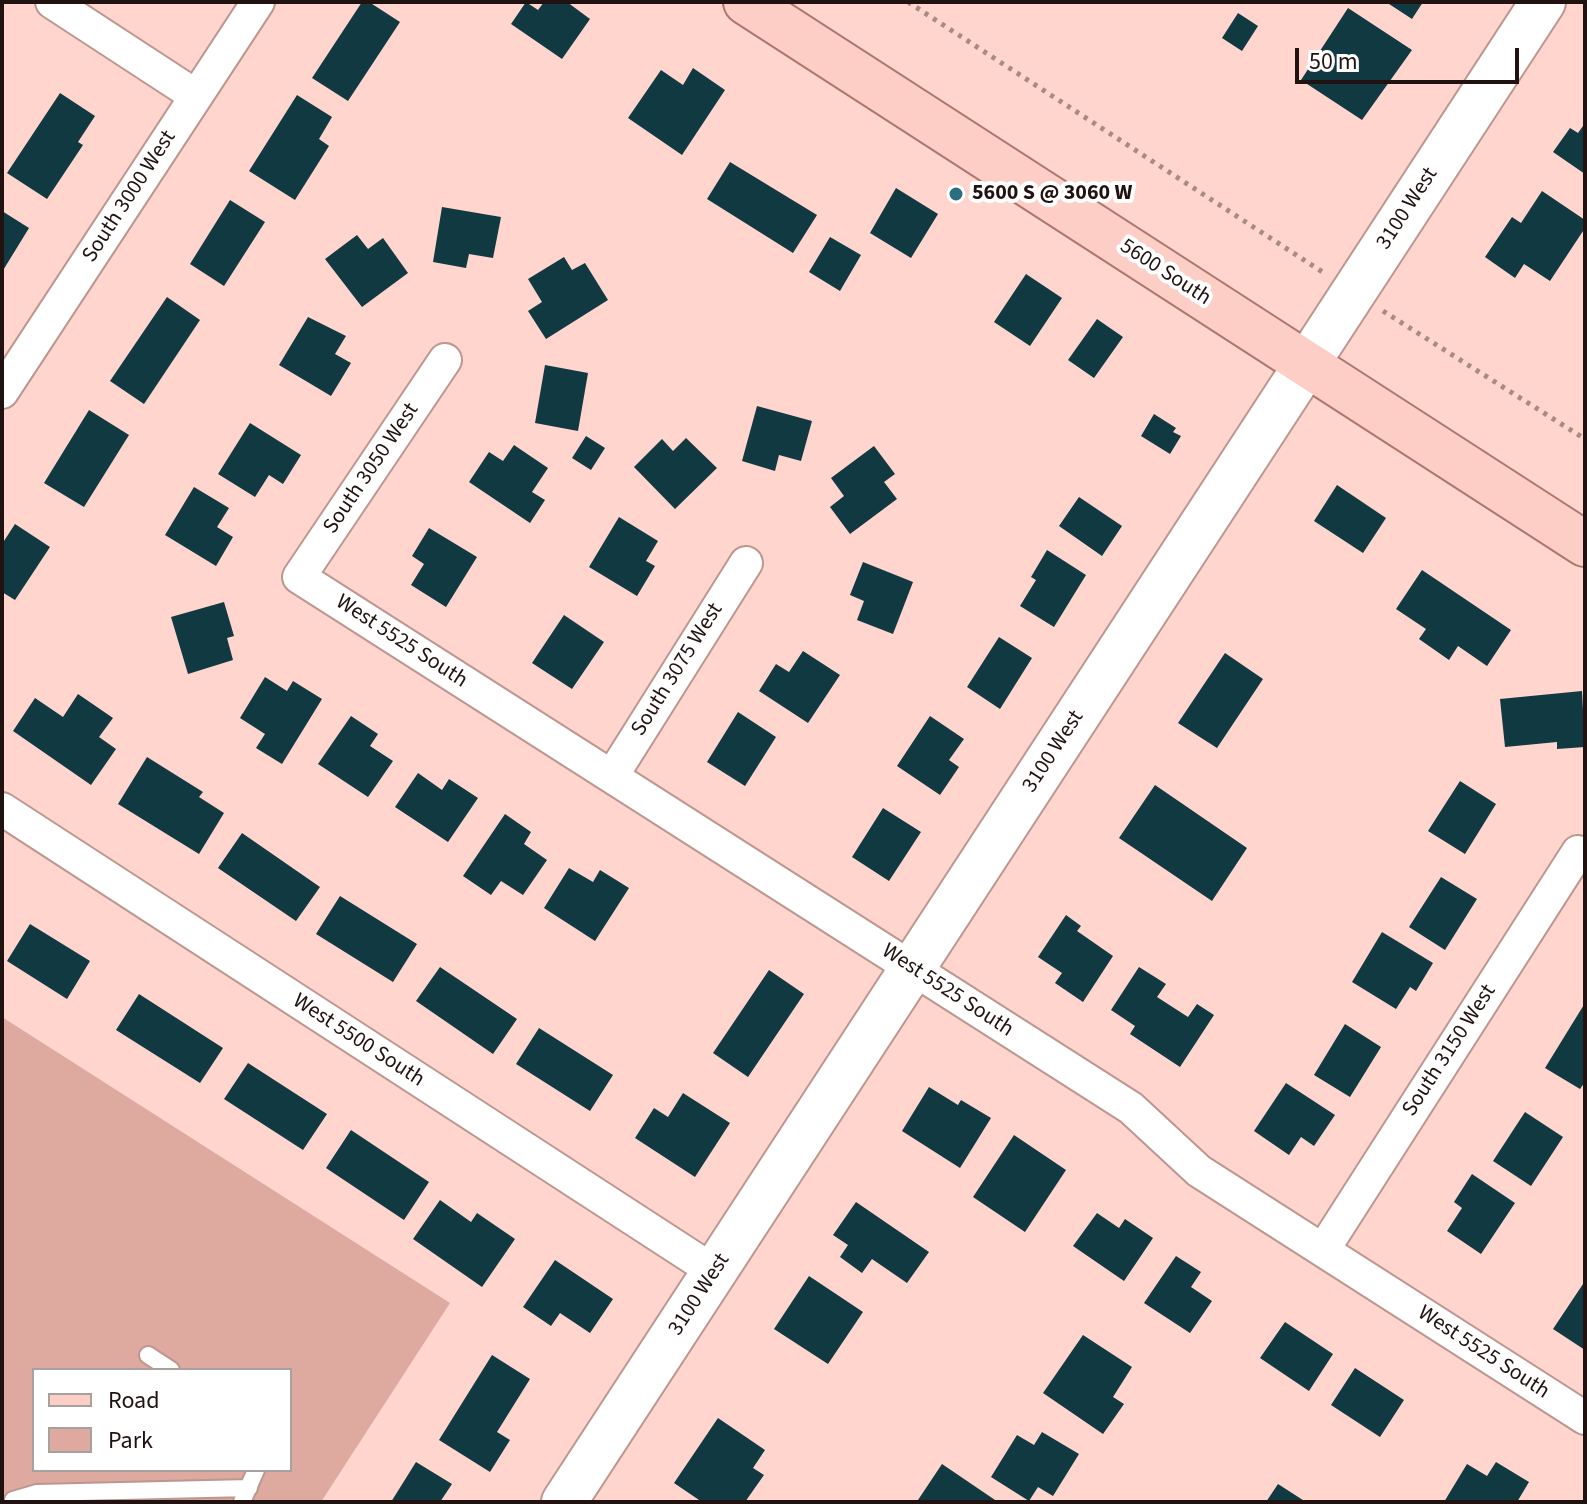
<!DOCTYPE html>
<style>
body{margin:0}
#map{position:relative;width:1587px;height:1504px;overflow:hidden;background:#ffd5ce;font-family:"Source Sans 3",sans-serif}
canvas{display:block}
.frame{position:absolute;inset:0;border:4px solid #201210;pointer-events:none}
.legend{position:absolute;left:32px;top:1368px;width:260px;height:104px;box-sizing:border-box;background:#fff;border:2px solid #a6a09f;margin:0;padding:10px 14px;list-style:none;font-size:24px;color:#201210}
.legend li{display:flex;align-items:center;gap:16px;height:40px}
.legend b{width:40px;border:2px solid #a6a09f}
.scale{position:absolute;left:1295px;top:48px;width:224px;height:36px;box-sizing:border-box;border:4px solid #201210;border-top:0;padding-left:10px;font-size:24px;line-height:28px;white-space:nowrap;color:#201210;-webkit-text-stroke:6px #fff;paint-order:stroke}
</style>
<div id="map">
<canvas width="1587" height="1504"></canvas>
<div class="frame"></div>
<ul class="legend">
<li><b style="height:10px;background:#fccec6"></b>Road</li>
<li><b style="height:22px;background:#deaaa0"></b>Park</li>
</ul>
<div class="scale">50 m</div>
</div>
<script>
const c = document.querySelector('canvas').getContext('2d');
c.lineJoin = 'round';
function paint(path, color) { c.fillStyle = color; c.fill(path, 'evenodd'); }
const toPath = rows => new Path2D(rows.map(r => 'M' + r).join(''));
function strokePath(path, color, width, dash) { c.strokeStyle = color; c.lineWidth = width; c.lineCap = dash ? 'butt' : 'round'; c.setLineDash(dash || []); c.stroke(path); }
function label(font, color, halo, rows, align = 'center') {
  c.font = font + ' "Source Sans 3",sans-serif'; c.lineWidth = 8; c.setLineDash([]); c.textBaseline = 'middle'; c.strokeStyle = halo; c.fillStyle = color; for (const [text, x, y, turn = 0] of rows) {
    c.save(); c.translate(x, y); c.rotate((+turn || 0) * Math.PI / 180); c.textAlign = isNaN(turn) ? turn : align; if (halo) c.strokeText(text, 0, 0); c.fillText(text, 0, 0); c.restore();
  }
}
const green = toPath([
 [2,1017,450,1303,321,1502,2,1502],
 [34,1370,290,1370,290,1470,34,1470]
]);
const building = toPath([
 [362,2,369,2,400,22,348,101,312,78],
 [526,2,538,10,544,2,567,2,590,19,562,59,511,24],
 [1386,2,1423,2,1412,19],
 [1348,8,1412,50,1362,120,1301,80],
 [1238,13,1258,26,1242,51,1222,38],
 [693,68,725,90,682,155,628,118,661,70,683,85],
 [60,93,95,116,78,142,83,145,47,199,7,173],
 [297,95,332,117,319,139,329,146,295,200,249,171],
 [1585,123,1585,174,1553,152,1570,128,1578,133],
 [730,162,817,215,793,253,707,199],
 [896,188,938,214,911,258,870,233],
 [1542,191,1585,220,1585,228,1550,281,1524,264,1515,278,1485,257,1512,217,1521,223],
 [230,200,265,222,224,286,190,264],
 [442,207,501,217,493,258,469,254,466,268,433,262],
 [2,211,29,228,2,272],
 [357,235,368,249,383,238,408,273,362,307,325,259],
 [830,237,861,255,840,291,809,272],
 [564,257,572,270,585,263,608,300,546,339,528,311,542,302,528,279],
 [1026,274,1062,298,1030,346,994,322],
 [167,297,200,320,144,404,110,381],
 [308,317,346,336,335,354,351,363,331,396,279,365],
 [1097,319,1123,337,1094,378,1068,360],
 [545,365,588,373,578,431,535,423],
 [757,406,812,421,801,461,779,455,775,471,742,461],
 [89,410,129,435,84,507,44,483],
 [1154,414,1176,428,1173,432,1181,436,1170,454,1141,436],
 [250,423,301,455,283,484,269,475,255,497,218,474],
 [586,436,605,448,591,470,572,458],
 [686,438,717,468,675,509,634,467,662,439,673,451],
 [514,445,548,468,532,492,545,500,530,523,469,482,489,452,503,461],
 [874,446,895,474,884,482,897,499,850,534,830,507,844,496,831,478],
 [1337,485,1386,518,1363,553,1314,521],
 [194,487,229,508,217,527,233,537,216,566,165,535],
 [1079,497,1122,526,1102,556,1059,526],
 [619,517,658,541,646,561,655,566,637,596,589,567],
 [15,524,50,547,15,600,2,592,2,544],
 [429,528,477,557,446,607,411,585,424,564,412,556],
 [1047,550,1086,575,1054,627,1020,606,1036,580,1031,577],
 [863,562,913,582,893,634,857,620,864,601,850,595],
 [1422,570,1511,630,1487,666,1458,646,1449,660,1419,639,1426,629,1396,609],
 [224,602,234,636,227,638,233,660,188,674,171,617],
 [564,615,604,642,572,689,532,663],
 [999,637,1032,658,1000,709,967,687],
 [803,651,840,675,808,723,759,691,776,664,789,672],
 [1225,653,1263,679,1217,748,1178,723],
 [265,677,287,691,293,681,322,699,282,764,256,748,265,734,240,718],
 [1582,691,1585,747,1557,749,1557,742,1505,747,1500,699],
 [78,694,113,718,99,737,116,749,91,785,13,731,35,698,63,717],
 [738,712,776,737,745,786,707,762],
 [351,716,378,734,370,746,393,761,368,797,318,764],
 [930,716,964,739,949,760,959,767,940,795,897,766],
 [147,757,203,792,199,797,224,813,199,854,118,804],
 [418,773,442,790,449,779,478,798,448,842,395,807],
 [1460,781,1496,804,1465,854,1428,831],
 [1155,785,1247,848,1212,901,1119,838],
 [883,808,921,832,889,881,852,857],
 [505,814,531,832,524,844,547,860,523,895,501,881,491,895,463,876],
 [242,833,320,887,296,921,218,868],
 [569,868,593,882,600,870,629,888,595,941,544,908],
 [1441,877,1477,899,1445,950,1409,927],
 [340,896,417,944,393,982,316,934],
 [1066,915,1081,926,1077,931,1113,956,1083,1002,1055,983,1062,973,1038,957],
 [30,924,90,961,67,999,7,961],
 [1382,932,1433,963,1416,991,1410,987,1396,1009,1352,982],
 [440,967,517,1019,493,1054,416,1001],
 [1139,967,1166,984,1157,997,1188,1017,1197,1004,1214,1015,1180,1067,1130,1034,1135,1026,1111,1010],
 [769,970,804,994,748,1077,713,1053],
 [139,994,223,1048,200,1083,116,1030],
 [1585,1003,1585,1082,1580,1089,1545,1068],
 [1345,1024,1381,1047,1350,1097,1314,1075],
 [539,1028,613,1075,590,1111,516,1064],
 [248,1063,327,1114,303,1150,224,1099],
 [1286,1083,1335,1115,1314,1146,1301,1137,1289,1155,1254,1131],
 [929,1087,958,1105,961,1100,991,1118,960,1168,902,1131],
 [683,1093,730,1123,695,1177,635,1138,654,1108,668,1117],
 [1525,1112,1563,1137,1531,1186,1493,1161],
 [351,1130,429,1182,404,1220,326,1168],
 [1014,1135,1066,1170,1025,1232,973,1197],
 [1472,1174,1515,1203,1481,1254,1447,1231,1462,1208,1454,1202],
 [440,1200,471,1222,477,1213,515,1239,482,1287,413,1239],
 [856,1202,929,1252,907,1283,872,1259,862,1273,840,1257,848,1245,833,1235],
 [1097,1213,1119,1228,1125,1219,1153,1238,1124,1281,1073,1246],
 [1176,1256,1201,1272,1191,1287,1212,1301,1190,1333,1144,1303],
 [555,1260,613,1299,590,1333,560,1313,551,1326,523,1307],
 [809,1276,863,1312,828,1364,774,1329],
 [1585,1281,1585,1350,1553,1329],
 [1285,1322,1333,1354,1309,1391,1260,1358],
 [1083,1335,1132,1367,1113,1397,1124,1404,1103,1434,1043,1393],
 [492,1355,530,1379,497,1432,510,1440,490,1472,439,1440],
 [1355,1368,1404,1400,1380,1437,1331,1405],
 [718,1418,765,1450,753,1468,764,1475,745,1502,702,1502,674,1483],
 [1042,1432,1079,1454,1053,1496,1038,1487,1029,1501,991,1477,1017,1435,1034,1445],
 [416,1462,452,1484,440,1502,391,1502],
 [1496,1462,1529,1482,1517,1502,1444,1502,1467,1464,1487,1476],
 [942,1464,998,1502,922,1502,918,1500],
 [1278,1484,1306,1502,1266,1502]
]);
const path = toPath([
 [908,2,1324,273],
 [1383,311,1585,439]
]);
const lane = toPath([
 [148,1355,171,1370],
 [13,1500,37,1493,249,1488],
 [242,1502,256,1470]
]);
const street = toPath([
 [52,2,196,96],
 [445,360,299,577,1131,1108,1199,1171,1585,1418],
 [2,392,258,2],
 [612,776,746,563],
 [2,809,715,1272],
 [1323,1250,1578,852]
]);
const secondary = toPath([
 [564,1502,1543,2]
]);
const primary = toPath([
 [746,2,1585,544]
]);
const markers = [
 [956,194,8,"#2a6f7f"]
];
const poiNames = [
 ["5600 S @ 3060 W",972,194]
];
const streetNames = [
 ["South 3000 West",130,197,-57],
 ["3100 West",1408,209,-57],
 ["5600 South",1165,273,33],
 ["South 3050 West",372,469,-56],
 ["West 5525 South",401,642,33],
 ["South 3075 West",678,670,-58],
 ["3100 West",1054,752,-57],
 ["West 5525 South",947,991,33],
 ["West 5500 South",358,1041,33],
 ["South 3150 West",1450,1051,-57],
 ["3100 West",700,1295,-57],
 ["West 5525 South",1483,1353,33]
];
paint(green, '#deaaa0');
paint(building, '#103942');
strokePath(lane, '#bc968f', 20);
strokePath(street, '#bc968f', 36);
strokePath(secondary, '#bc968f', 48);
strokePath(primary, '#ae776e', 48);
strokePath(path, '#a98a85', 5, [4, 6]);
strokePath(lane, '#fff', 16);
strokePath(street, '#fff', 32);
strokePath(secondary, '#fff', 44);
strokePath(primary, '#fccec6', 44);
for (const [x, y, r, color] of markers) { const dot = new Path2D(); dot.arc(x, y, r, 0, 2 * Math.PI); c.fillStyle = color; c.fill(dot); strokePath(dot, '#fff', 3); }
label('bold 22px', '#201210', '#fff', poiNames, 'left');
label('22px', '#201210', '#fff', streetNames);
</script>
